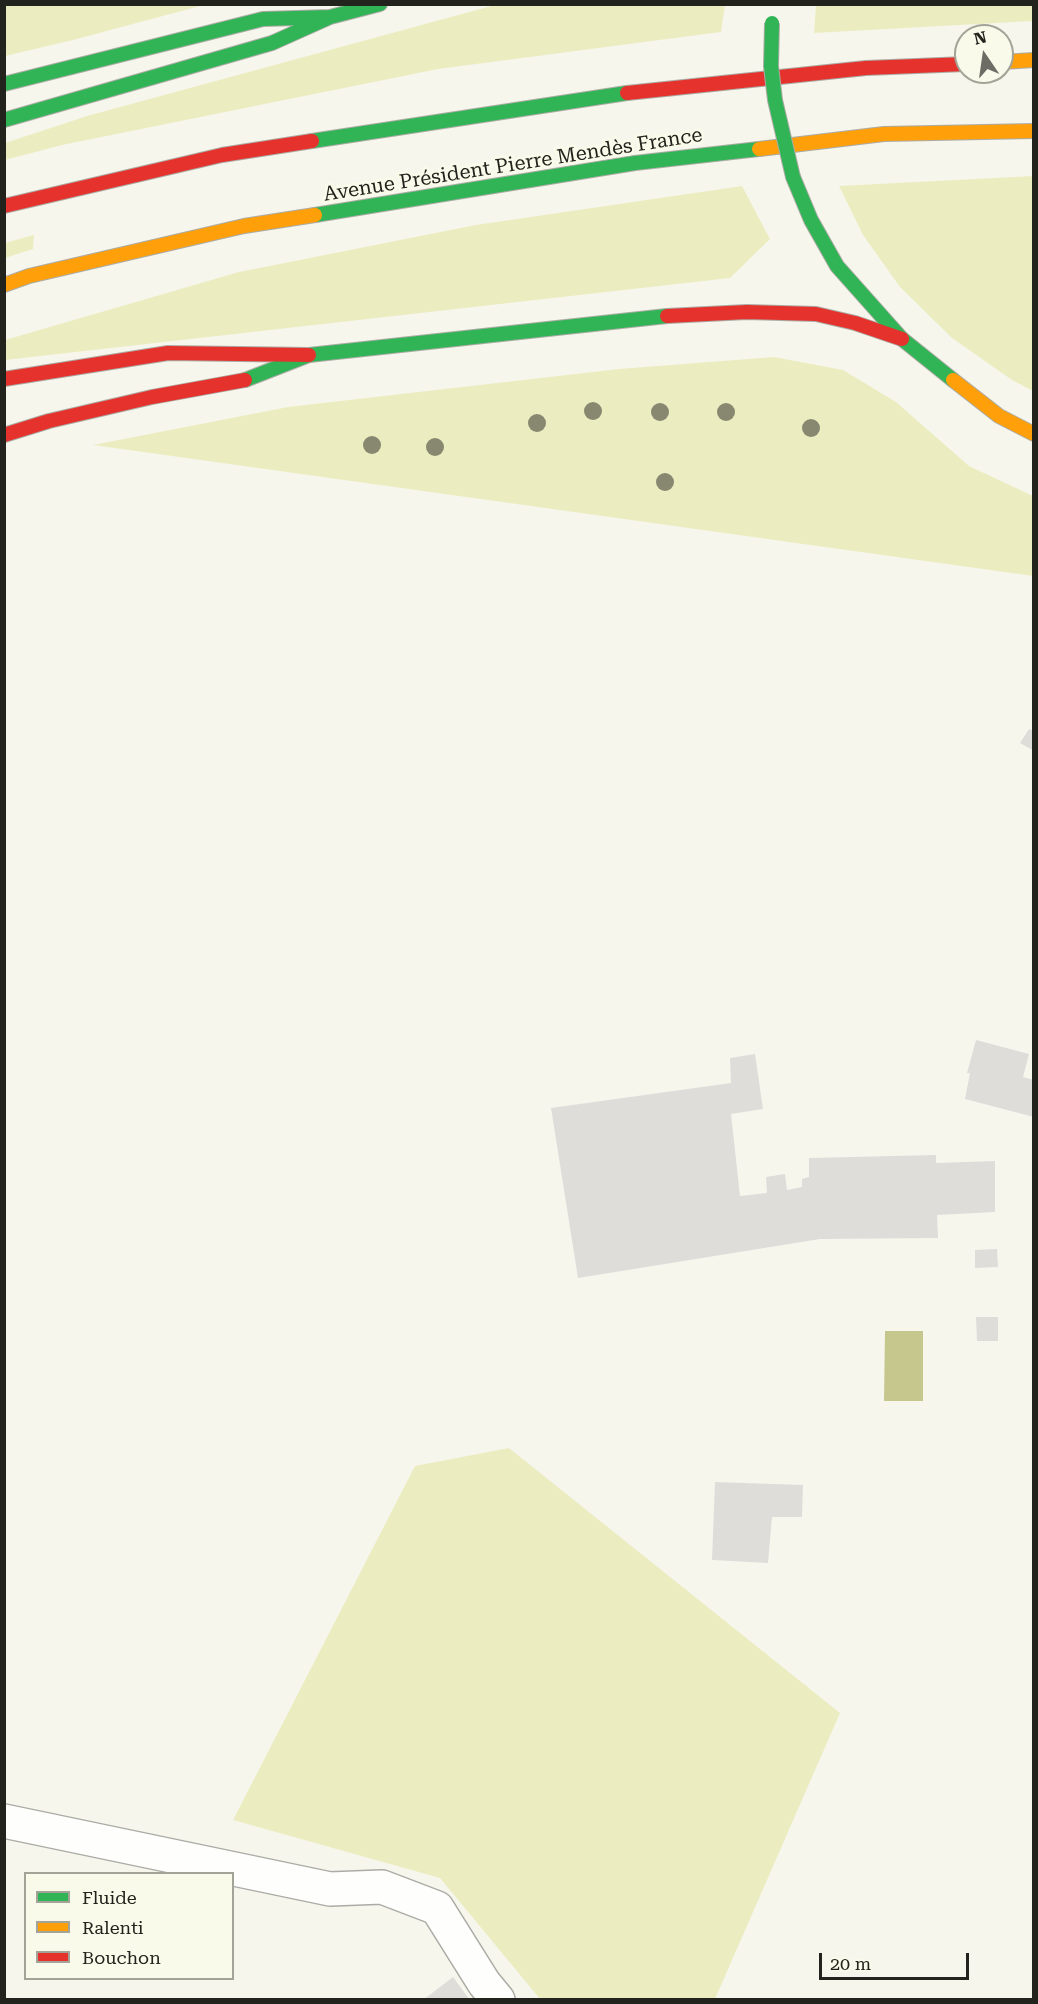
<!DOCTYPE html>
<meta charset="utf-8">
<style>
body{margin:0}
#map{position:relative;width:1038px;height:2004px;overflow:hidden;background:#f6f6ed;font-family:"Roboto Serif",serif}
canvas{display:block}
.frame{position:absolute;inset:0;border:6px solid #23231d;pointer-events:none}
.legend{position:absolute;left:24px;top:1872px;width:210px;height:108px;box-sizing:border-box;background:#f9fae9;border:2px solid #a3a497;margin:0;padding:8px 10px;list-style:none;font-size:18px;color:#23231d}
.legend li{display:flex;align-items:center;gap:12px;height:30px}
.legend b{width:30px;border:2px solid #a3a497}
.north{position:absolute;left:954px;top:24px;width:60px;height:60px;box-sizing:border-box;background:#f9fae9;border:2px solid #a3a497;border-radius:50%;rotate:347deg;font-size:16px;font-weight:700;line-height:24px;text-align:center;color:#23231d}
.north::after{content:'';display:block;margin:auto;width:21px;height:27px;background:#6d6d66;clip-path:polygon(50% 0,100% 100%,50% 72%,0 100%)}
.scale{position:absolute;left:819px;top:1953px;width:150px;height:27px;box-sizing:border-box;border:3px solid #23231d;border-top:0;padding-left:8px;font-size:18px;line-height:21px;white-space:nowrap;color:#23231d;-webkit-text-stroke:4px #f9fae9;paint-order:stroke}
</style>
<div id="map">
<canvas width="1038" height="2004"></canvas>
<div class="frame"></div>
<ul class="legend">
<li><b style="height:8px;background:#30b455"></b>Fluide</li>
<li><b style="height:8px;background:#ff9f0a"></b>Ralenti</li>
<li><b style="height:8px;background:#e5322d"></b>Bouchon</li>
</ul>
<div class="north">N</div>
<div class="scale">20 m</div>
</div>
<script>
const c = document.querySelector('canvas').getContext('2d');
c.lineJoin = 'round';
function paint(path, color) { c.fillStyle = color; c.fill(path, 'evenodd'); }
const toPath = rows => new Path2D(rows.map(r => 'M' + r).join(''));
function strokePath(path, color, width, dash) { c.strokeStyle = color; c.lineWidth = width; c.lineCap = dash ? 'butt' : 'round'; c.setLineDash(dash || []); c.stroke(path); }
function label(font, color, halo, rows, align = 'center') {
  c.font = font + ' "Roboto Serif",serif'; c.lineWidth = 6; c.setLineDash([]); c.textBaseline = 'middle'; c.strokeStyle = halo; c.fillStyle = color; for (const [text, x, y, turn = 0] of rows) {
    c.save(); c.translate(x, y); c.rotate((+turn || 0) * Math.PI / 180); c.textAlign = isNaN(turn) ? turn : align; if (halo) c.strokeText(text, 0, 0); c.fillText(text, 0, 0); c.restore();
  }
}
const green = toPath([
 [4,5,5,4,204,5,73,40,5,56],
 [495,5,725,5,721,32,438,69,62,145,5,160,5,143,87,116],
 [816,5,1033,5,1033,21,814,33],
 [1033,176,1034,176,1033,391,1012,380,952,338,900,287,863,235,839,186],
 [742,186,770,239,730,278,5,360,5,340,239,272,476,225],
 [34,235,33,249,5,258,5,243],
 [774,357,843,370,896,402,969,466,1033,496,1033,576,93,445,288,407,619,369],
 [509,1448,840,1713,715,1999,540,1999,440,1878,233,1820,415,1466]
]);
const water = toPath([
 [885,1331,923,1331,923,1401,884,1401]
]);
const building = toPath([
 [1029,729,1034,731,1034,751,1020,743],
 [976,1040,1029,1054,1023,1077,1034,1080,1034,1117,965,1099,970,1073,967,1073],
 [755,1054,763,1109,731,1114,740,1196,767,1193,766,1177,785,1174,787,1190,802,1187,802,1179,809,1177,809,1158,936,1155,936,1163,995,1161,995,1212,937,1215,938,1238,820,1239,578,1278,551,1108,731,1083,730,1058],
 [997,1249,998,1267,975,1268,975,1250],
 [976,1317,998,1317,998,1341,977,1341],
 [715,1482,803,1485,802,1517,772,1517,768,1563,712,1560],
 [453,1977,470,2000,423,2000]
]);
const street = toPath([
 [4,1821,330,1889,382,1887,437,1908,484,1983,498,2000]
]);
const fast = toPath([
 [4,84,263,19,330,17],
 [4,120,272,43,330,17,380,4],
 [312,141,627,93],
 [793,177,811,220,837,266,902,339,953,380],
 [315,215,635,163,759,149],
 [245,380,309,355,667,316]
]);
const slow = toPath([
 [1002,62,1034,60],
 [759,149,884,134,1034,131],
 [4,285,29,276,244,226,315,215],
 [953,380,999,416,1034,434]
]);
const jam = toPath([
 [627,93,866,68,966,64],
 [4,206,222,155,312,141],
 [667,316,747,312,816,314,855,323,902,339],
 [4,379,168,353,309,355],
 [4,435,49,421,152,397,245,380]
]);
const fastBridge = toPath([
 [772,23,771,66,775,100,793,177]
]);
const trees = [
 [593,411],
 [660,412],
 [726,412],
 [537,423],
 [811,428],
 [372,445],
 [435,447],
 [665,482]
];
const streetNames = [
 ["Avenue Président Pierre Mendès France",513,165,-9]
];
paint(green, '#ebedc1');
paint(water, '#c6c78d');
paint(building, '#dfddda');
strokePath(street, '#acaca6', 36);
strokePath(fast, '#acaca6', 16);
strokePath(slow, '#acaca6', 16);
strokePath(jam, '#acaca6', 16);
strokePath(street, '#fefefc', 33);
strokePath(fast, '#30b455', 14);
strokePath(slow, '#ff9f0a', 14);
strokePath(jam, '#e5322d', 14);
strokePath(fastBridge, '#acaca6', 16, []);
strokePath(fastBridge, '#30b455', 14);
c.fillStyle = '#888871';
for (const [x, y] of trees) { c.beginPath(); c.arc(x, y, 9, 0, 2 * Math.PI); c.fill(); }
label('20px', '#23231d', '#f9fae9', streetNames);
</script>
